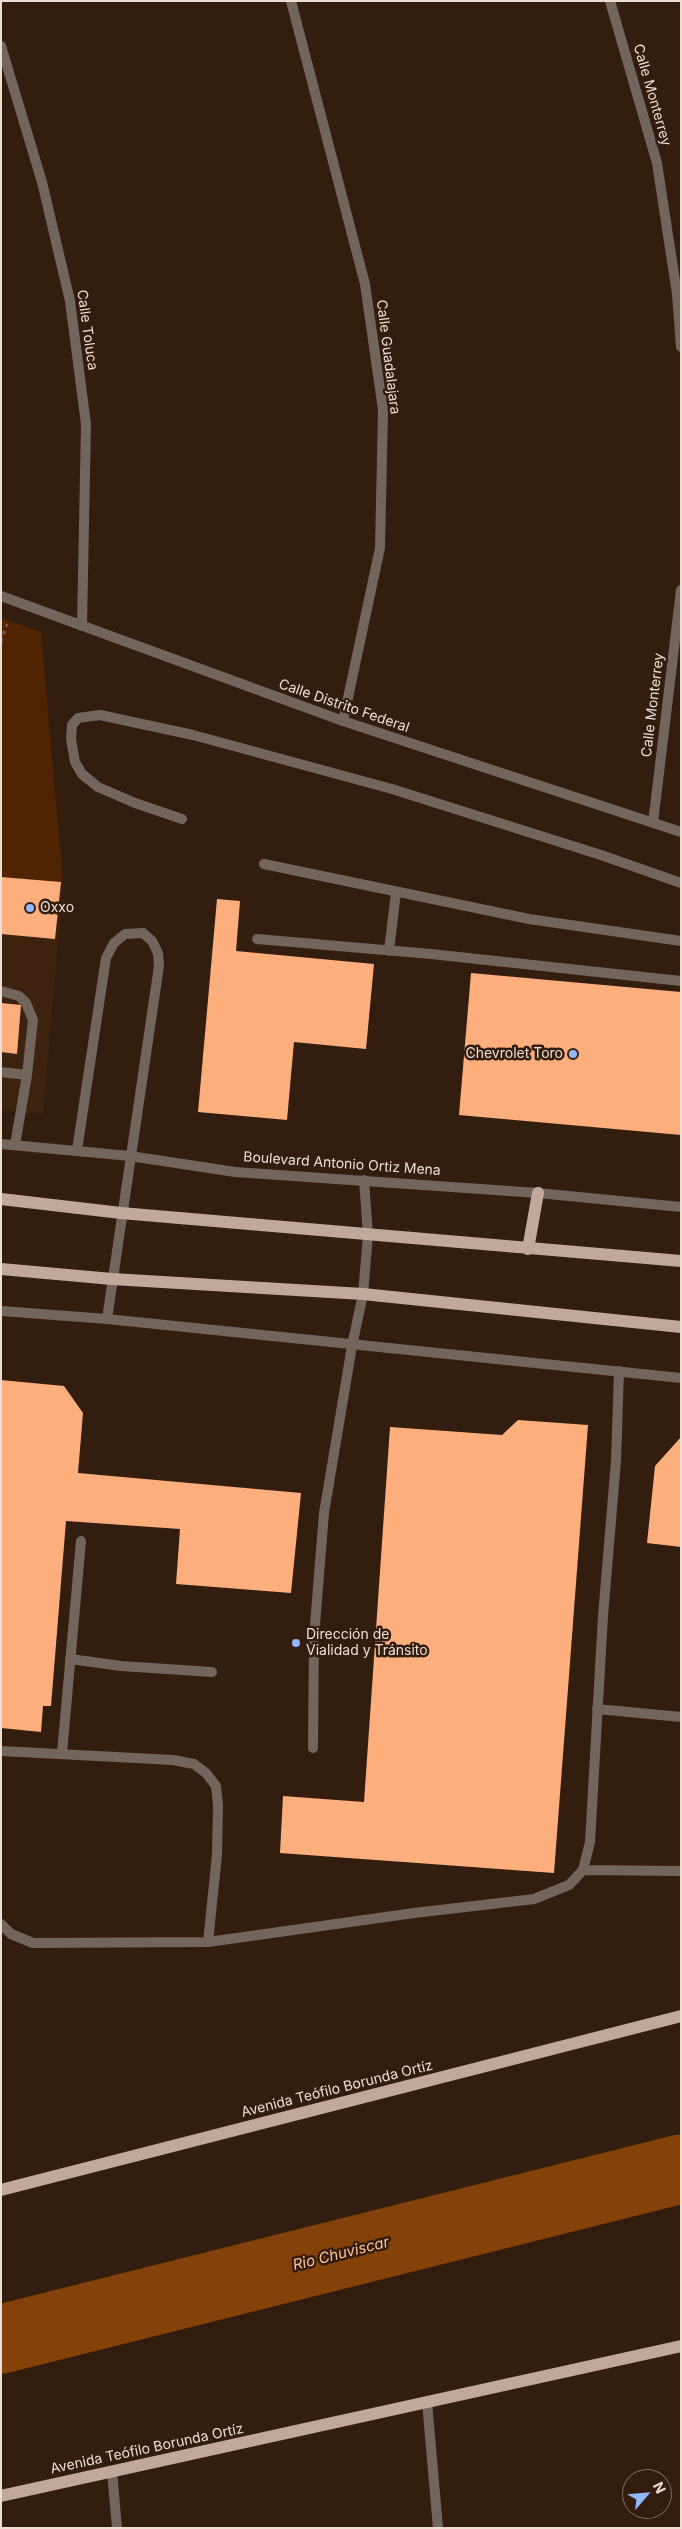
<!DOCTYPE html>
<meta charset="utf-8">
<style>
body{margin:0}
#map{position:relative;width:682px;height:2529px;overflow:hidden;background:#331d0f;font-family:Inter,sans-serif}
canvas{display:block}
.frame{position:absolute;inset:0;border:2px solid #edded4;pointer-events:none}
.north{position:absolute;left:622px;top:2469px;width:50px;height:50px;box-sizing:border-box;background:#331d0f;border:1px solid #7d6a5e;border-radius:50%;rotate:63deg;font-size:14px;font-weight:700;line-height:20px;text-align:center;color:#edded4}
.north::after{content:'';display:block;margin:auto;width:18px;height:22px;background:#93b7fd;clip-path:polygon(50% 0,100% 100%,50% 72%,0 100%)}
</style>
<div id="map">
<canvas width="682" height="2529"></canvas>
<div class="frame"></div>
<div class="north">N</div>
</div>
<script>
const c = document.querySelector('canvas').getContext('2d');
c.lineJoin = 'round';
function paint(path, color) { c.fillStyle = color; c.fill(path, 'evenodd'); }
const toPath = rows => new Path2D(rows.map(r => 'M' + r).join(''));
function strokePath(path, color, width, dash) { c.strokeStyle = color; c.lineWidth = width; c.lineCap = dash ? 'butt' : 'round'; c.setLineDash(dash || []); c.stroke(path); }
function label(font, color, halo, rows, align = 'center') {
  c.font = font + ' Inter,sans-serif'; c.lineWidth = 5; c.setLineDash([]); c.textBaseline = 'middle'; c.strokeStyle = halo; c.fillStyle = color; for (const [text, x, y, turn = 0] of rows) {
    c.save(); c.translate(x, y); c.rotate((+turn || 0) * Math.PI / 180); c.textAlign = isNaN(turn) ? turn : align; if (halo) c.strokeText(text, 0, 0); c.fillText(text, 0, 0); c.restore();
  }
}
const built = toPath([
 [1,877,63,883,43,1115,1,1109]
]);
const green = toPath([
 [1,618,41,632,63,883,1,877]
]);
const river = toPath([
 [1,2339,681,2169]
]);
const building = toPath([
 [1,877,61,882,55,939,1,934],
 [217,899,240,901,236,951,374,964,366,1049,294,1042,287,1120,198,1112],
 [471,973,681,992,681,1135,459,1115],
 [1,1003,21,1005,17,1054,1,1052],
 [1,1380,64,1386,83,1413,78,1473,301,1493,291,1593,176,1584,180,1529,66,1521,51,1706,43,1706,41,1732,1,1728],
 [518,1420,588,1425,554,1873,280,1853,283,1796,364,1802,390,1427,502,1435],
 [681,1437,681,1547,647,1543,655,1466]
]);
const path = toPath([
 [1,642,7,624]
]);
const service = toPath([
 [182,819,135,803,98,787,82,774,75,762,71,739,72,725,78,718,100,715,193,735,392,789,601,855,681,883],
 [264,864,529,919,681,941],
 [257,939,431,954,681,981],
 [389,951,396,892],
 [1,991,19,996,26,1003,33,1020,27,1075,15,1145],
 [1,1072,27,1075],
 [77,1150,106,958,114,943,125,934,143,933,152,941,158,953,159,966,107,1319],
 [70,1659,121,1666,212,1672],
 [597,1709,681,1717],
 [313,1748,314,1637,324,1513,352,1346,363,1294,368,1235,364,1180],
 [1,1751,173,1760,194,1764,206,1773,216,1786,218,1805,217,1855,208,1942],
 [62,1753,81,1541],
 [583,1870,681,1871],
 [1,1924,11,1934,33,1943,208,1942,414,1913,534,1899,569,1885,583,1870,590,1842,603,1616,616,1461,619,1371]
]);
const minor = toPath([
 [291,1,365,284,383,410,380,548,343,721],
 [610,1,657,163,677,294,681,347],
 [1,46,42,182,70,301,86,424,82,626],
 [1,596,343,721,681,832],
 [653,823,681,590],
 [1,1311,107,1319,681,1378],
 [427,2402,438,2528],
 [112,2472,117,2528]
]);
const tertiary = toPath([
 [1,1144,130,1156,235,1172,538,1193,681,1207]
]);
const primary = toPath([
 [1,1199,121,1213,681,1261],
 [528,1249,538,1193],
 [1,1269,112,1279,363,1294,681,1327],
 [1,2190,681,2016],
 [1,2496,681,2346]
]);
const markers = [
 [30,908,5,"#93b7fd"],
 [573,1054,5,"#93b7fd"],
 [296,1643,5,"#93b7fd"]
];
const streetNames = [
 ["Calle Monterrey",652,95,74],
 ["Calle Toluca",87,330,82],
 ["Calle Guadalajara",388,357,83],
 ["Calle Monterrey",653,705,-83],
 ["Calle Distrito Federal",344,706,19],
 ["Boulevard Antonio Ortiz Mena",342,1164,4],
 ["Avenida Teófilo Borunda Ortíz",337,2089,-14],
 ["Avenida Teófilo Borunda Ortíz",147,2449,-12]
];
const poiNames = [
 ["Oxxo",40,908],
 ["Chevrolet Toro",563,1054,"right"],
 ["Dirección de",306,1635],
 ["Vialidad y Tránsito",306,1651]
];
const waterNames = [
 ["Rio Chuviscar",341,2254,-14]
];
paint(built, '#3d220f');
paint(green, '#502402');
strokePath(river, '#854208', 69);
paint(building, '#fcaf7d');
strokePath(path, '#6d594c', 3, [4, 4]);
strokePath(service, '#71655e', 10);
strokePath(minor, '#71655e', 10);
strokePath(tertiary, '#71655e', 10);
strokePath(primary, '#c1a89a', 12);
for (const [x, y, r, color] of markers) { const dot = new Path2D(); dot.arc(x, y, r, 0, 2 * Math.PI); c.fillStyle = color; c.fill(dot); strokePath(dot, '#331d0f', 2); }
label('14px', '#edded4', '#331d0f', streetNames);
label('14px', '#edded4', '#331d0f', poiNames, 'left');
label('italic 15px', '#fec29d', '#331d0f', waterNames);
</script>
